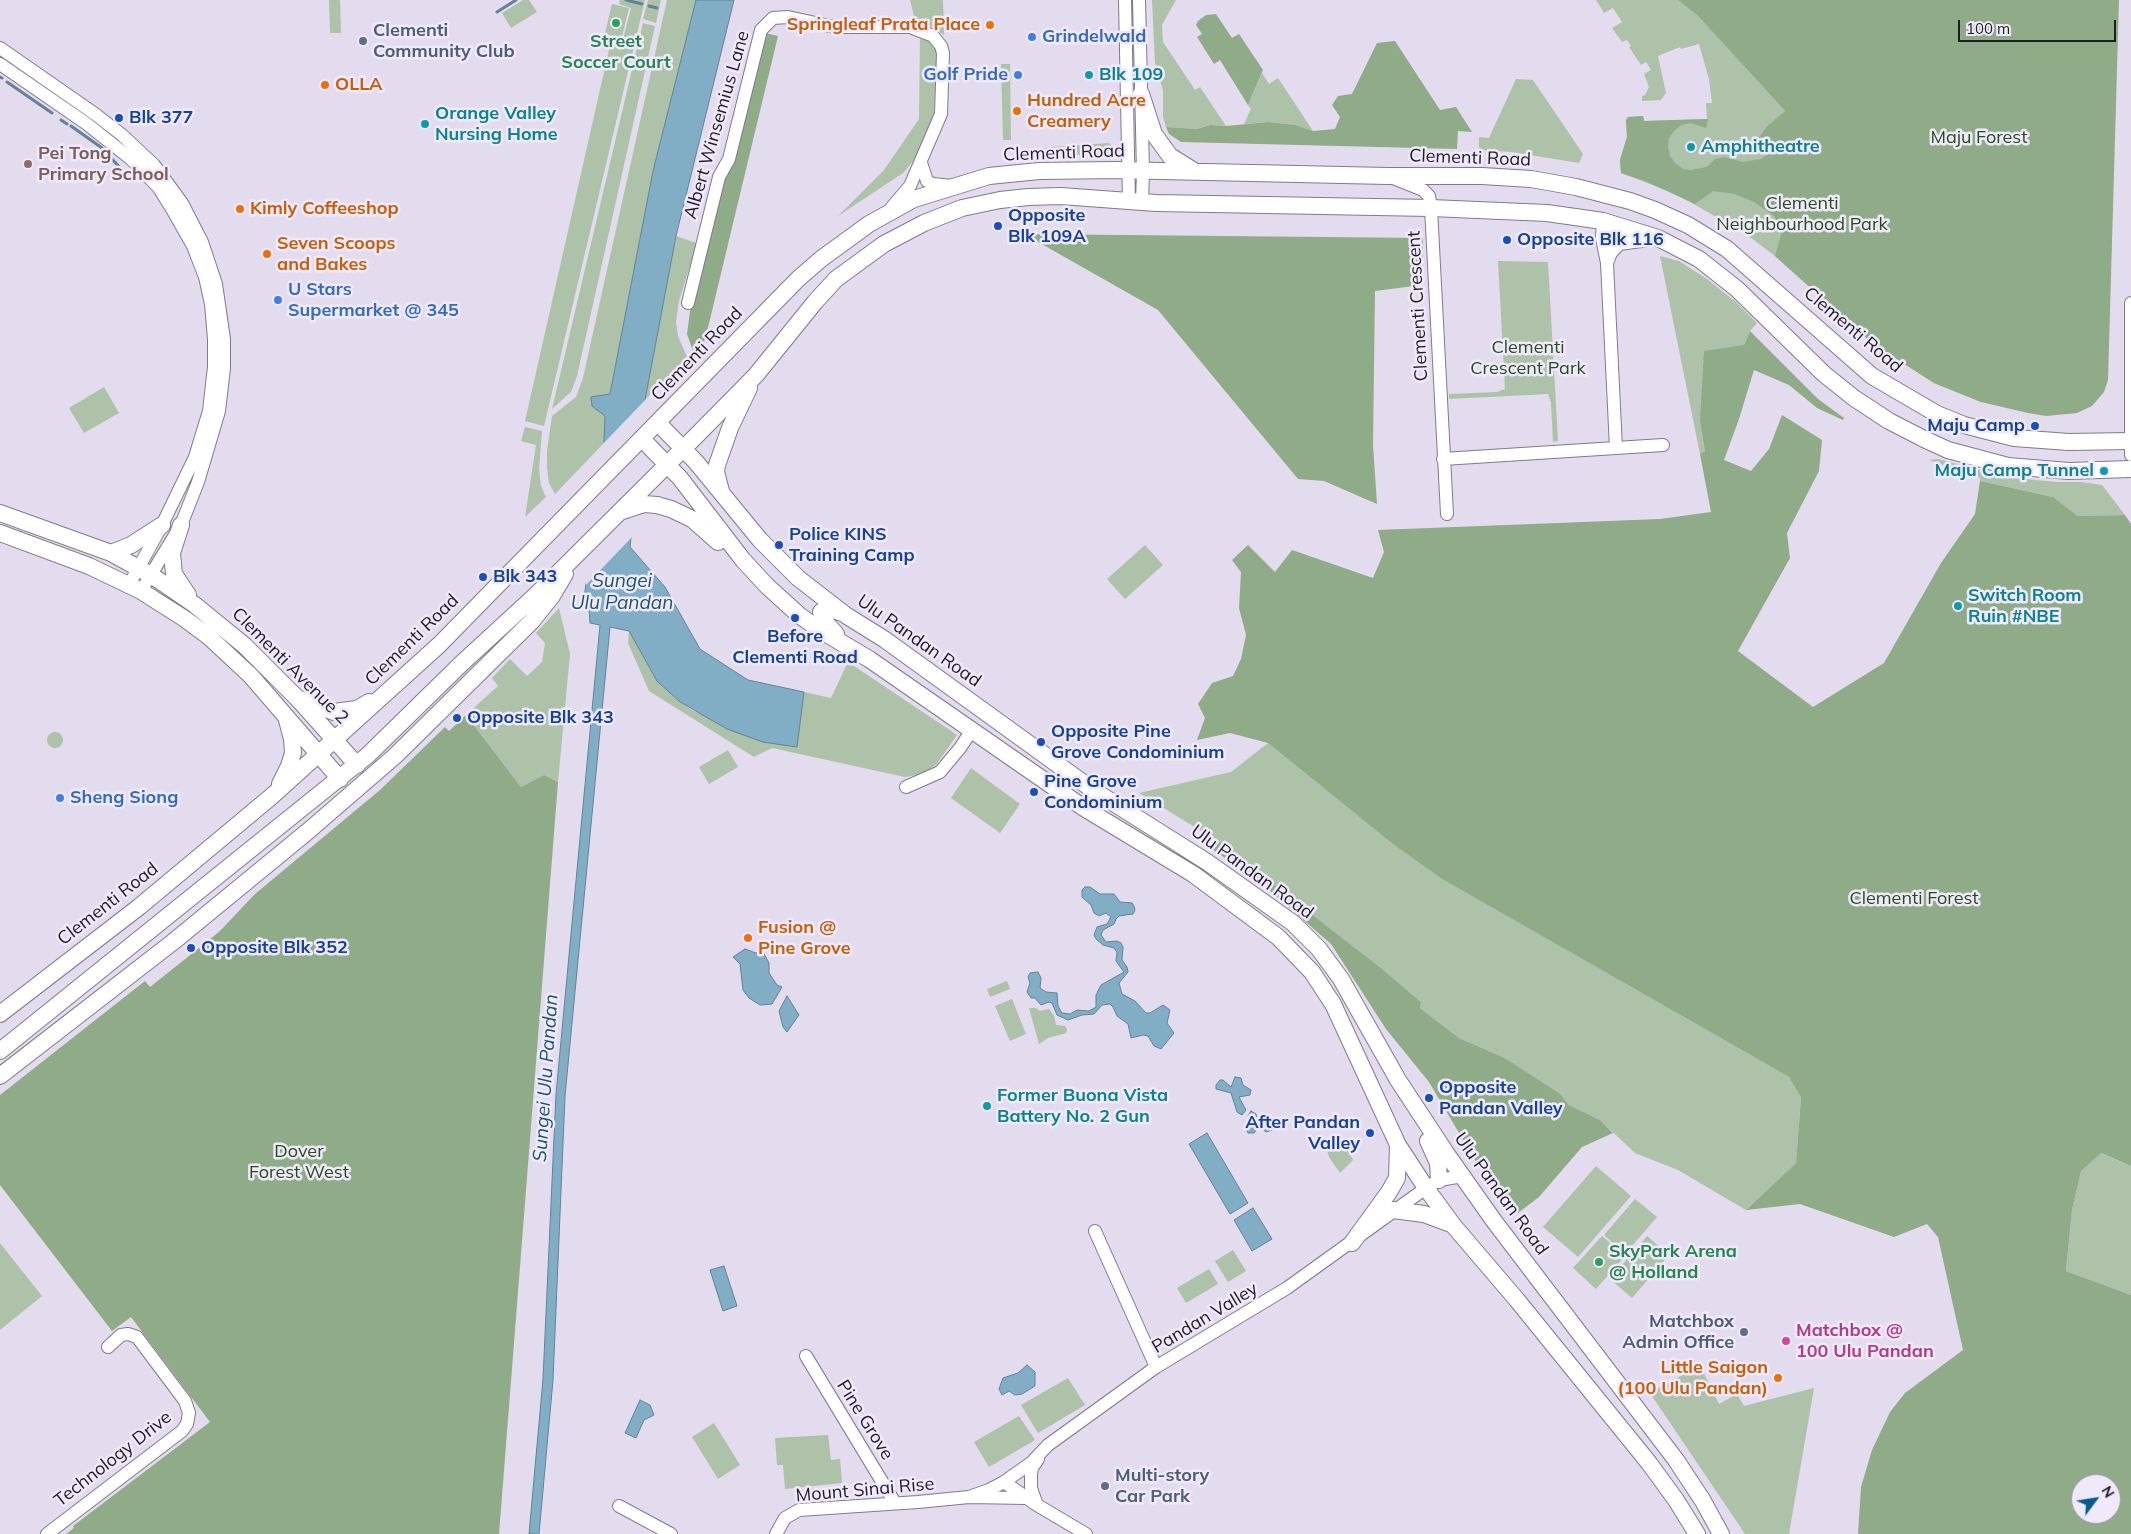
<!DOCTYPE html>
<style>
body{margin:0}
#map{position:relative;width:2131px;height:1534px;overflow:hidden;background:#e2dcee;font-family:Mulish,sans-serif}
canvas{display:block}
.north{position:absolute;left:2071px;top:1474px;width:50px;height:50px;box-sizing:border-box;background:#efe9fb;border:1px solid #9c97a5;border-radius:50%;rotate:59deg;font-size:14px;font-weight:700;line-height:20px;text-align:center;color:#1f1d24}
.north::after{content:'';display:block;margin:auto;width:18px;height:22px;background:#075a8c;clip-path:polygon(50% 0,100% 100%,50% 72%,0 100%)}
.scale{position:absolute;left:1958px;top:20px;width:158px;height:22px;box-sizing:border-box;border:2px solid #1f1d24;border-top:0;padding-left:6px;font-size:15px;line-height:18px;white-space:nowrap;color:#1f1d24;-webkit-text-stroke:4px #efe9fb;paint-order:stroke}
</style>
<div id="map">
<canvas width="2131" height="1534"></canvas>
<div class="north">N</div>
<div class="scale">100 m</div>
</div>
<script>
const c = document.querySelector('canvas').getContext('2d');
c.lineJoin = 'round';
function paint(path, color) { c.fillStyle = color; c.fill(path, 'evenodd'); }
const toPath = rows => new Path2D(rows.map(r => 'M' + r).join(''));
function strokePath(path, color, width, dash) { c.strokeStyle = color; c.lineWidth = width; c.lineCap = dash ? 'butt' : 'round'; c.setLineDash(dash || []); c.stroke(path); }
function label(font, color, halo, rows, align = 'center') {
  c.font = font + ' Mulish,sans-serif'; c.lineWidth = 5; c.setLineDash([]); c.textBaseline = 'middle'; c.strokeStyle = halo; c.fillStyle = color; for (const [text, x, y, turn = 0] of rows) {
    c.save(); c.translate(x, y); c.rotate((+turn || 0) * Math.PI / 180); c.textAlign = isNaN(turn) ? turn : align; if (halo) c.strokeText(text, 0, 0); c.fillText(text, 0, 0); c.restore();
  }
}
const green = toPath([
 [329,0,340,0,341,33,330,33],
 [523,0,529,0,537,12,511,28,502,13],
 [620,0,645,0,544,426,525,421,611,41,622,43,631,8,619,4],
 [648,0,661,0,656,23,643,19],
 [667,0,696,0,653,171,610,394,592,406,605,416,604,443,555,494,549,483,547,468,547,451,552,416,576,397,583,378],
 [910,0,943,0,944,35,914,16],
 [1152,0,1176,0,1162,25,1163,42,1195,90,1200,87,1226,126,1210,125,1197,129,1166,127,1163,117,1163,90,1155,63],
 [1596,0,1678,0,1698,16,1785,111,1767,126,1754,144,1772,151,1981,402,1934,383,1873,344,1775,256,1746,234,1676,194,1621,173,1620,160,1627,137,1626,120,1628,117,1643,116,1644,121,1707,119,1706,103,1712,103,1709,79,1699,44,1681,49,1680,47,1658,56,1666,93,1661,100,1642,101,1642,96,1645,95,1649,87,1644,74,1651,70,1646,62,1641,65,1629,47,1631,46,1627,40,1622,42,1612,28,1622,22,1613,8,1604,13],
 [612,4,629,8,621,41,604,37],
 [643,23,655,26,577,376,571,392,552,409],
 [920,39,929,41,935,48,937,55,934,113,925,140,915,159,903,173,838,216,884,170,919,119],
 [1001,64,1010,64,1011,140,1003,140],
 [1262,73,1269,84,1278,78,1313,131,1296,125,1268,122,1244,124,1251,109,1248,105],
 [1516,79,1533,80,1583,154,1579,163,1512,152,1479,150,1479,137,1489,138],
 [1109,143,1116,150,1107,154,1042,156,1021,154,1051,147],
 [676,236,697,243,679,301,676,322,678,336,687,357,645,400],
 [1660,256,1679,261,1707,279,1736,302,1757,323,1750,331,1744,345,1700,422,1705,451,1700,454],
 [1498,261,1548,262,1558,441,1553,442,1551,403,1548,394,1449,399,1449,394,1497,392,1505,389],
 [104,387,119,413,84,433,69,408],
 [525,427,542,431,539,469,541,486,546,497,525,517,536,445,521,441],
 [1938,459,2006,477,2057,482,2081,482,2102,485,2125,515,2078,516,2053,497,1980,481,1980,478,1929,460],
 [1145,545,1163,565,1125,599,1107,579],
 [559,608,570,654,558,782,544,775,521,787,466,715,498,686,492,678,510,659,527,676,542,662,545,643,536,633],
 [629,631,657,681,680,702,693,711,797,747,804,692,831,698,848,662,957,735,936,765,922,774,905,777,772,748,754,757,649,691,628,643],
 '47 740a8 8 0 1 1 16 0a8 8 0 1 1-16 0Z',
 [1268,743,1394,845,1442,879,1789,1077,1801,1096,1796,1163,1746,1210,1678,1170,1635,1153,1600,1120,1569,1105,1559,1093,1505,1058,1459,1038,1420,1008,1421,1002,1381,968,1216,840,1139,793,1231,772],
 [728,750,738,767,709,784,699,767],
 [971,768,1020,804,1000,833,951,798],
 [1007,981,1010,989,990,997,987,989],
 [1012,999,1026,1034,1010,1041,995,1006],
 [1029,1008,1036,1008,1040,1011,1049,1009,1054,1016,1056,1025,1065,1026,1067,1030,1066,1033,1048,1038,1039,1044],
 [1332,1147,1348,1150,1353,1160,1340,1173,1329,1157,1327,1150],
 [2100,1153,2131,1166,2131,1295,2066,1271,2072,1210,2081,1171],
 [1596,1166,1631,1196,1578,1257,1543,1227],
 [1635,1199,1657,1217,1625,1254,1604,1235],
 [1602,1236,1625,1256,1596,1289,1573,1268],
 [1647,1236,1669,1255,1632,1298,1610,1279],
 [0,1243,42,1296,0,1330],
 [1233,1250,1246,1271,1228,1282,1215,1261],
 [1209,1269,1218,1284,1186,1303,1177,1288],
 [1700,1365,1719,1404,1737,1394,1744,1406,1814,1388,1789,1534,1745,1534,1650,1393],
 [1068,1378,1085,1405,1038,1433,1021,1405],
 [1019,1416,1035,1440,989,1467,974,1442],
 [714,1423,740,1465,718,1479,692,1437],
 [828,1435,831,1460,840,1459,842,1483,785,1489,783,1465,777,1465,775,1438]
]);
const forest = toPath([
 [1678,0,2119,0,2108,380,2104,392,2092,406,2077,413,2046,416,2028,413,1981,402,1934,383,1873,344,1775,256,1781,235,1780,226,1774,216,1754,202,1735,194,1713,191,1695,204,1645,181,1621,173,1620,160,1627,137,1626,120,1628,117,1643,116,1644,121,1708,119,1706,128,1691,123,1681,125,1674,131,1669,138,1668,147,1670,156,1675,163,1683,169,1691,170,1707,167,1715,159,1724,157,1743,162,1761,159,1772,151,1754,144,1767,126,1785,111,1698,16],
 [1216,14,1232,38,1239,34,1263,70,1248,105,1220,60,1214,64,1197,37,1202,34,1196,25,1198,21,1206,15],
 [765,33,778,36,705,340,693,351,687,334,691,304,723,179],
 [1395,41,1440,110,1456,107,1472,132,1458,131,1457,149,1181,142,1169,134,1166,127,1197,129,1210,125,1226,126,1268,122,1296,125,1313,131,1335,129,1340,117,1332,105,1338,96,1352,94,1377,43],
 [1024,234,1423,238,1422,285,1375,291,1373,445,1377,504,1324,481,1298,479,1158,310],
 [1750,331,1818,399,1844,418,1843,420,1817,408,1789,385,1754,370,1739,419,1724,460,1751,471,1769,449,1782,415,1822,440,1819,471,1787,533,1790,558,1738,651,1813,707,1884,663,1941,563,1975,514,1980,481,2053,497,2078,516,2125,515,2131,524,2131,1166,2101,1153,2081,1171,2072,1210,2066,1271,2131,1295,2131,1534,1858,1534,1861,1487,1872,1450,1890,1412,1905,1393,1963,1350,1938,1237,1927,1224,1894,1237,1800,1204,1746,1210,1796,1163,1801,1097,1789,1077,1442,879,1394,845,1268,743,1230,733,1197,740,1205,718,1198,704,1212,683,1233,676,1241,659,1246,635,1239,608,1241,572,1232,560,1248,545,1275,572,1292,550,1373,578,1384,552,1378,530,1660,519,1711,512,1700,454,1705,451,1700,422,1704,351,1744,345],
 [2081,1484,2111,1484,2111,1514,2081,1514],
 [466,715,521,787,544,775,558,782,499,1534,66,1534,74,1528,73,1526,210,1422,131,1317,112,1331,0,1185,0,1095,145,981,150,987,219,932,255,894,380,790,445,727,449,731],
 [1216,840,1381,968,1421,1002,1420,1008,1459,1038,1505,1058,1559,1093,1569,1105,1600,1120,1613,1133,1582,1147,1539,1197,1518,1213,1475,1160,1429,1082,1386,1029,1331,944,1253,876,1210,848]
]);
const water = toPath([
 [696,0,734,0,676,236,645,400,630,547,665,587,700,649,748,680,804,692,797,747,763,742,727,729,680,702,657,681,629,631,610,627,565,1096,553,1380,539,1534,529,1534,543,1379,556,1094,600,625,590,623,589,608,584,599,604,443,605,416,592,406,591,397,610,394,653,171,696,0],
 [1085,887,1090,887,1100,894,1114,894,1120,902,1132,903,1134,906,1135,910,1133,914,1119,916,1116,919,1114,924,1103,930,1101,935,1106,942,1117,941,1121,943,1123,947,1122,960,1127,967,1128,972,1119,983,1122,994,1135,1001,1146,1013,1150,1013,1163,1005,1170,1010,1167,1023,1174,1033,1161,1049,1154,1046,1148,1036,1143,1035,1131,1038,1128,1024,1117,1016,1113,1007,1110,1004,1102,1005,1094,1014,1082,1015,1068,1020,1057,1015,1052,1003,1049,1002,1041,1005,1035,998,1031,998,1027,992,1030,983,1028,977,1030,973,1038,972,1041,978,1040,988,1046,992,1057,993,1058,1006,1062,1013,1070,1014,1077,1010,1089,1011,1096,1007,1096,995,1101,985,1124,972,1116,961,1117,952,1114,948,1103,945,1096,939,1094,935,1097,927,1107,924,1111,917,1106,913,1099,916,1094,913,1091,905,1082,897,1082,890,1085,887],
 [745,949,756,953,763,952,769,963,769,973,777,985,782,987,772,1004,760,1005,749,998,743,990,740,964,733,957,745,949],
 [787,996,799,1015,787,1032,783,1027,779,1011,787,996],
 [1235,1077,1241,1078,1243,1085,1251,1090,1250,1095,1239,1097,1246,1110,1242,1115,1237,1112,1231,1093,1216,1089,1216,1085,1220,1080,1223,1080,1231,1087,1235,1077],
 [1251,1111,1256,1114,1257,1118,1261,1117,1264,1113,1269,1115,1267,1122,1272,1127,1272,1130,1266,1132,1259,1126,1254,1133,1248,1133,1246,1128,1251,1121,1248,1116,1251,1111],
 [1207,1133,1248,1203,1230,1214,1189,1144,1207,1133],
 [1253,1208,1272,1239,1252,1251,1234,1220,1253,1208],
 [724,1266,737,1306,723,1311,710,1270,724,1266],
 [1027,1365,1035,1372,1035,1386,1022,1394,1015,1395,1009,1391,1002,1395,999,1389,1003,1378,1018,1373,1027,1365],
 [640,1400,650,1405,654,1415,644,1420,636,1438,625,1433,640,1400]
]);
const pier = toPath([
 [648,397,634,535,586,585,584,578,601,446]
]);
const stream = toPath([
 [626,0,642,4],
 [649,6,657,8],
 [497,12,516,0],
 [0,77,2,78],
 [7,82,52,113],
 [61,120,67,124],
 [71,126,102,148,123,171]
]);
const minor = toPath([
 [1125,0,1129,202],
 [1139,0,1143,171,1142,202],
 [0,48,95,114,122,135,154,165,182,203,202,242,216,284,224,339,224,368,219,411,198,482,181,525,141,591],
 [0,64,87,124,131,159,159,188,172,209,193,246,205,277,211,304,214,339,214,367,209,411,195,457,162,525,129,585],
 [921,163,927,181,933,184,952,186],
 [1393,178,1423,190,1429,196,1431,208,1447,514],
 [1603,221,1602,238,1607,263,1616,448],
 [1607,263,1611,253,1619,244,1656,239],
 [688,303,719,177,729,159,761,30,773,18,788,17,834,27,910,27,933,36,941,46,943,53,941,114,910,186,892,207],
 [2131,303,2131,455],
 [1443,459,1663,445],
 [906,787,940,772,960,748,972,730],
 [1095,1231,1156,1367],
 [806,1356,895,1503],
 [1004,1482,1037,1505,1086,1534],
 [969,1497,989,1490,1004,1482,1031,1463,1048,1445,1156,1367,1287,1288,1426,1188,1439,1180,1463,1176],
 [1037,1505,1031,1488,1031,1474,1032,1468,1038,1459],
 [619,1506,671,1534],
 [47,1534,182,1431,187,1424,189,1413,185,1401,137,1337,128,1334,121,1335,108,1347],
 [776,1534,785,1518,799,1510,918,1502,969,1497,1026,1498]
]);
const major = toPath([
 [1141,94,1154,134,1170,156,1194,171],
 [658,423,696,462,760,540,798,578,847,616,884,639,1093,790,1207,862,1293,923,1319,949,1341,979,1398,1080,1446,1153,1494,1221,1676,1460,1703,1501,1721,1534],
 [642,439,680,478,743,560,767,586,799,615,820,630,869,659,1084,808,1193,874,1278,937,1312,972,1333,1004,1398,1145,1426,1188,1453,1225,1517,1300,1649,1463,1676,1500,1697,1534],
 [721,491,716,472,717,465,730,428,749,388],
 [623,511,644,504,657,505,671,509,692,519,718,542],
 [0,513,111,553,151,575,195,605,245,646,297,698,357,765],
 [181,525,172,553,174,574,188,595],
 [0,533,89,566,141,591,185,619,208,636,251,676,340,779],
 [111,553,131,545,162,525],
 [836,634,825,622,821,612,827,608,842,613],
 [300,699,334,712,357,709,369,702],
 [280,784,289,766,293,753,292,739,287,720],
 [0,1014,139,907,272,796,439,645,798,279,821,259,869,224,914,199,989,176,1039,171,1115,170,1388,176,1482,176,1531,179,1576,187,1630,201,1655,210,1688,225,1727,249,1872,376,1937,414,1964,425,2014,438,2069,442,2131,441],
 [0,1051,368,755,462,663,535,596,697,435,756,375,815,302,836,279,884,244,924,223,962,208,1000,200,1028,197,1061,196,1156,203,1431,208,1547,213,1603,221,1658,238,1699,259,1737,289,1824,374,1854,398,1889,421,1924,439,1948,450,2008,466,2069,471,2131,469],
 [0,1076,173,942,307,832,395,756,532,621,552,596,565,574],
 [1428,1141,1438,1163,1439,1180],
 [1393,1210,1424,1214,1451,1224],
 [1352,1243,1389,1192,1397,1178,1398,1145]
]);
const markers = [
 [616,23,5,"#2e9e5b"],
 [990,25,5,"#e8710a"],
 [1032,37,5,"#3f7fe0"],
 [363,41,5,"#5c6f8a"],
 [1018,75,5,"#3f7fe0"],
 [1089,75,5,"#0f9aa8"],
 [325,85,5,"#e8710a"],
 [1017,111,5,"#e8710a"],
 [119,118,5,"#1a4fb4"],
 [425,124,5,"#0f9aa8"],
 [1691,147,5,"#0f9aa8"],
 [28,164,5,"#8d6e63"],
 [240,209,5,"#e8710a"],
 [998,226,5,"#1a4fb4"],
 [1507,240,5,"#1a4fb4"],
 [267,254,5,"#e8710a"],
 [278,300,5,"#3f7fe0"],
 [2035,426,5,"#1a4fb4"],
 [2104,471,5,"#0f9aa8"],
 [779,545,5,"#1a4fb4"],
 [483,577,5,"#1a4fb4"],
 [1958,606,5,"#0f9aa8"],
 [795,618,5,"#1a4fb4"],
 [457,718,5,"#1a4fb4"],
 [1041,742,5,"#1a4fb4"],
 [1034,792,5,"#1a4fb4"],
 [60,798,5,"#3f7fe0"],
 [748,938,5,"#e8710a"],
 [191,948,5,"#1a4fb4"],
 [1429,1098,5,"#1a4fb4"],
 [987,1106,5,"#0f9aa8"],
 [1370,1133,5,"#1a4fb4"],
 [1599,1262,5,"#2e9e5b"],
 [1744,1332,5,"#5c6f8a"],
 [1786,1341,5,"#d1479c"],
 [1778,1378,5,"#e8710a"],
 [1105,1486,5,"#5c6f8a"]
];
const foodNames = [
 ["Springleaf Prata Place",980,25,"right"],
 ["OLLA",335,85],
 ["Hundred Acre",1027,101],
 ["Creamery",1027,122],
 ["Kimly Coffeeshop",250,209],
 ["Seven Scoops",277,244],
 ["and Bakes",277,265],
 ["Fusion @",758,928],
 ["Pine Grove",758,949],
 ["Little Saigon",1768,1368,"right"],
 ["(100 Ulu Pandan)",1768,1389,"right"]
];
const serviceNames = [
 ["Clementi",373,31],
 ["Community Club",373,52],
 ["Matchbox",1734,1322,"right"],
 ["Admin Office",1734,1343,"right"],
 ["Multi-story",1115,1476],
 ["Car Park",1115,1497]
];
const shopNames = [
 ["Grindelwald",1042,37],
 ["Golf Pride",1008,75,"right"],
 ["U Stars",288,290],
 ["Supermarket @ 345",288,311],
 ["Sheng Siong",70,798]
];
const leisureNames = [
 ["Street",616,42],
 ["Soccer Court",616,63],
 ["SkyPark Arena",1609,1252,"left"],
 ["@ Holland",1609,1273,"left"]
];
const cultureNames = [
 ["Blk 109",1099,75],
 ["Orange Valley",435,114],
 ["Nursing Home",435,135],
 ["Amphitheatre",1701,147],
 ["Maju Camp Tunnel",2094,471,"right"],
 ["Switch Room",1968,596],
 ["Ruin #NBE",1968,617],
 ["Former Buona Vista",997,1096],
 ["Battery No. 2 Gun",997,1117]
];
const transitNames = [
 ["Blk 377",129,118],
 ["Opposite",1008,216],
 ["Blk 109A",1008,237],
 ["Opposite Blk 116",1517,240],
 ["Maju Camp",2025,426,"right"],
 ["Police KINS",789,535],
 ["Training Camp",789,556],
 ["Blk 343",493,577],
 ["Before",795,637,"center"],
 ["Clementi Road",795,658,"center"],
 ["Opposite Blk 343",467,718],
 ["Opposite Pine",1051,732],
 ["Grove Condominium",1051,753],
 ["Pine Grove",1044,782],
 ["Condominium",1044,803],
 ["Opposite Blk 352",201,948],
 ["Opposite",1439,1088],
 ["Pandan Valley",1439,1109],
 ["After Pandan",1360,1123,"right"],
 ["Valley",1360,1144,"right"]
];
const streetNames = [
 ["Albert Winsemius Lane",717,125,-74],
 ["Clementi Road",1064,153,-2],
 ["Clementi Road",1470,158,2],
 ["Clementi Crescent",1418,306,-93],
 ["Clementi Road",1853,330,40],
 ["Clementi Road",697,354,-46],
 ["Clementi Road",412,640,-44],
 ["Ulu Pandan Road",919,641,35],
 ["Clementi Avenue 2",290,666,45],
 ["Ulu Pandan Road",1252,872,36],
 ["Clementi Road",108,904,-38],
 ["Ulu Pandan Road",1501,1194,54],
 ["Pandan Valley",1205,1318,-31],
 ["Pine Grove",865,1420,58],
 ["Technology Drive",113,1459,-38],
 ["Mount Sinai Rise",865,1490,-5]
];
const parkNames = [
 ["Maju Forest",1979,138],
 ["Clementi",1802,204],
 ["Neighbourhood Park",1802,225],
 ["Clementi",1528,348],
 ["Crescent Park",1528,369],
 ["Clementi Forest",1914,899],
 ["Dover",299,1152],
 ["Forest West",299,1173]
];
const educationNames = [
 ["Pei Tong",38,154],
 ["Primary School",38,175]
];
const hotelNames = [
 ["Matchbox @",1796,1331],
 ["100 Ulu Pandan",1796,1352]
];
const waterNames = [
 ["Sungei",622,581],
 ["Ulu Pandan",622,603],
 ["Sungei Ulu Pandan",546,1078,-86]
];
paint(green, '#aec1a9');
paint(forest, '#8fab87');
paint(water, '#81aec5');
strokePath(water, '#648295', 1);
paint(pier, '#e2dcee');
strokePath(stream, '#648295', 3);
strokePath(minor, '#807a8a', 14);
strokePath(major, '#807a8a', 18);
strokePath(minor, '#fff', 12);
strokePath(major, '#fff', 16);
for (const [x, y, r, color] of markers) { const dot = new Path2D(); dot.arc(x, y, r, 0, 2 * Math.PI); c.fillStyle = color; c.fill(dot); strokePath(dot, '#efe9fb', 2); }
label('bold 18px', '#c56008', '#efe9fb', foodNames, 'left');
label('bold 18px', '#4e5e75', '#efe9fb', serviceNames, 'left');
label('bold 18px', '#366cbe', '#efe9fb', shopNames, 'left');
label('bold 18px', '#27864d', '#efe9fb', leisureNames);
label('bold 18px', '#0d838f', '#efe9fb', cultureNames, 'left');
label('bold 18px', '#164399', '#efe9fb', transitNames, 'left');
label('18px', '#1f1d24', '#efe9fb', streetNames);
label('18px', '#264c1a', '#efe9fb', parkNames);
label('bold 18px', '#785e54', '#efe9fb', educationNames, 'left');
label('bold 18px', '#b23c85', '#efe9fb', hotelNames, 'left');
label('italic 19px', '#1b546d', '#efe9fb', waterNames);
</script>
